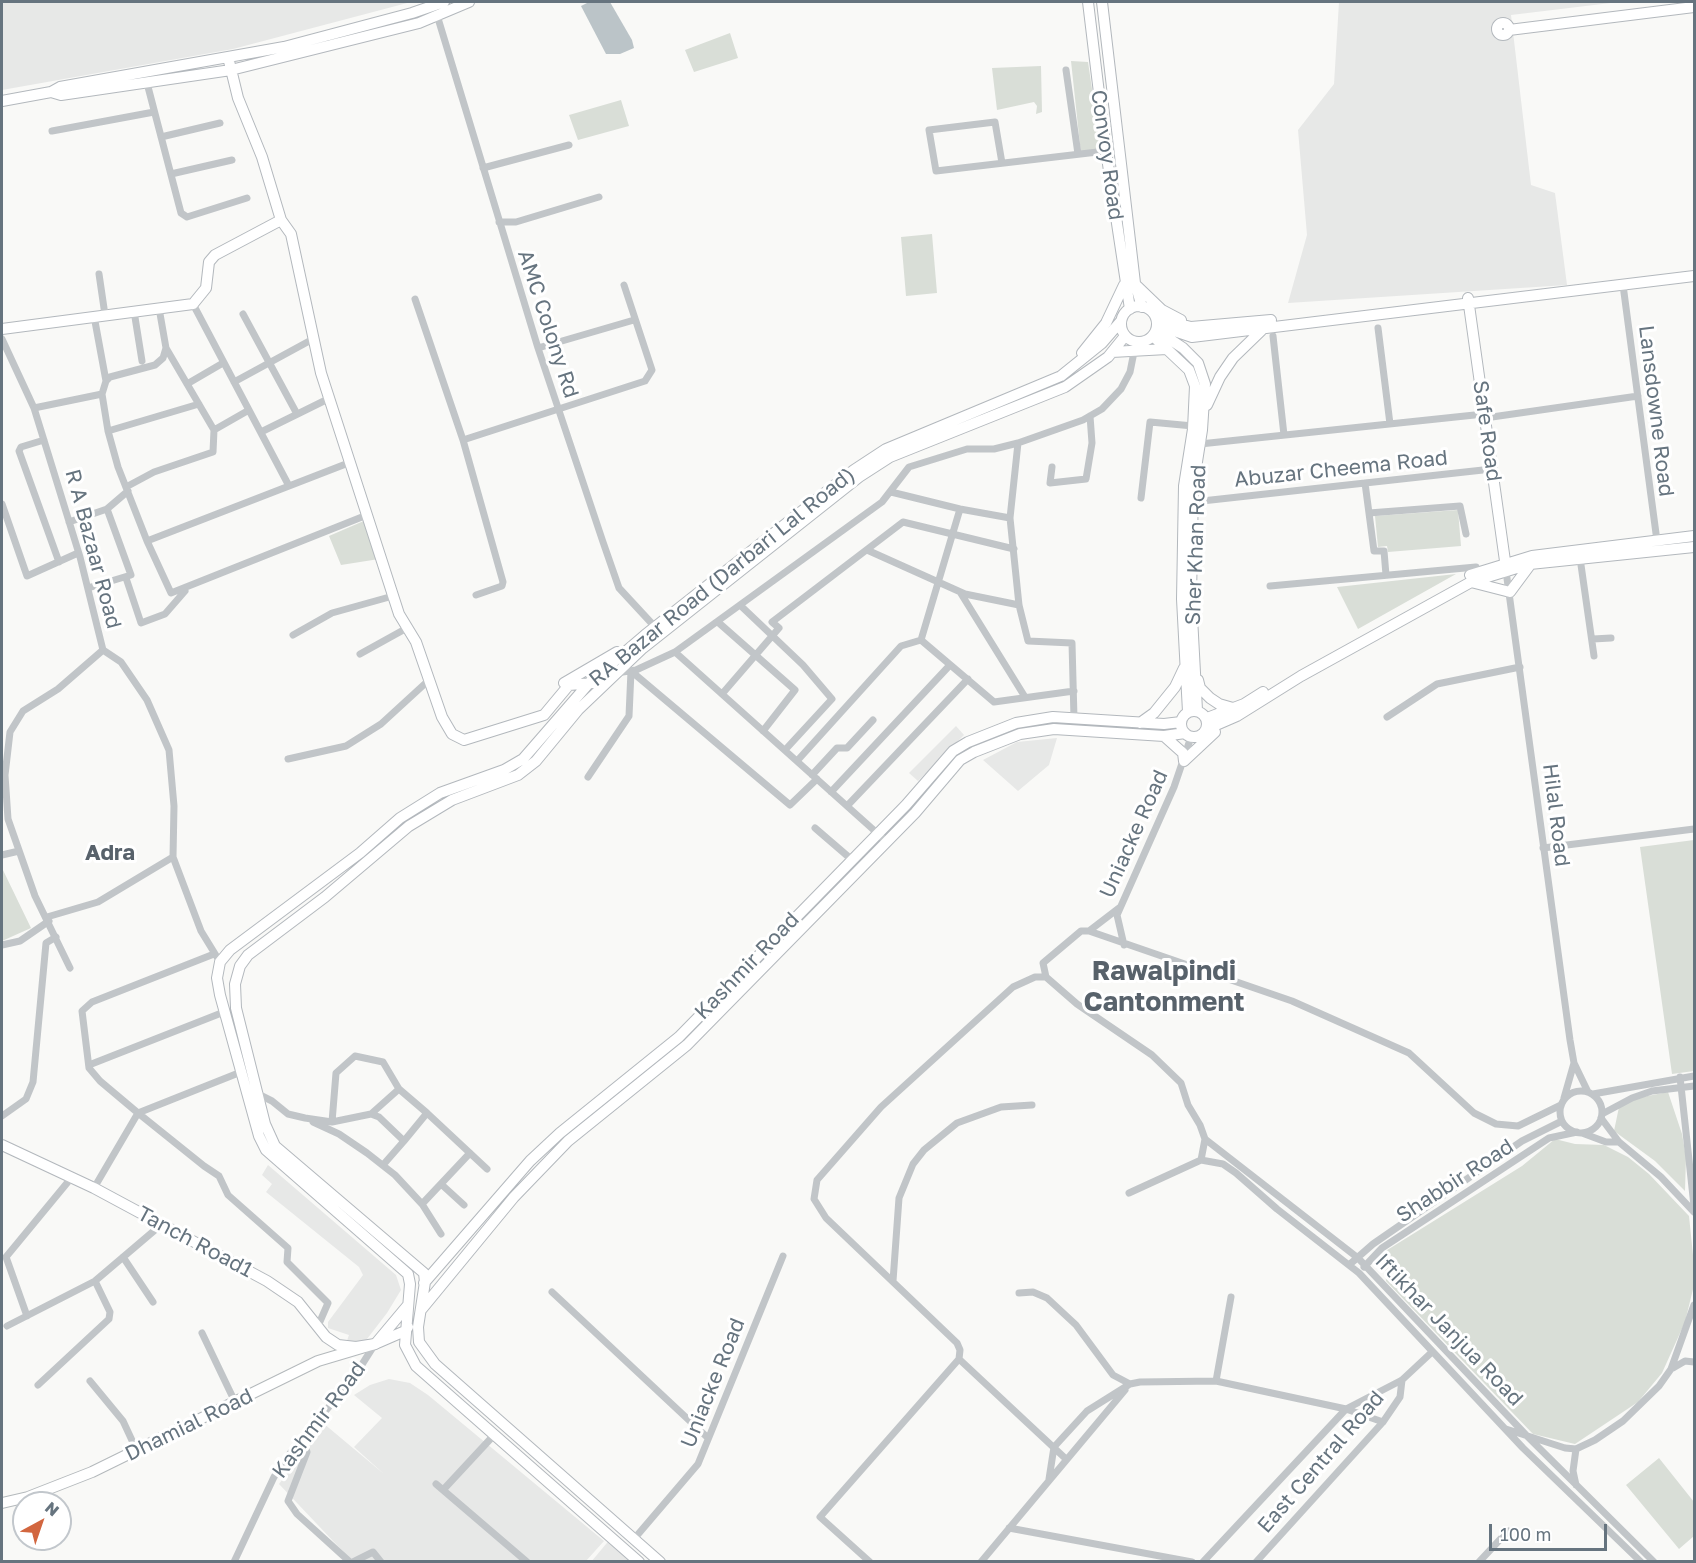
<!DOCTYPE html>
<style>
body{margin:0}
#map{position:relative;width:1696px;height:1563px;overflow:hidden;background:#f9f9f7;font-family:"Golos Text",sans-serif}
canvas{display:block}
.frame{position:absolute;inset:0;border:3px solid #66747f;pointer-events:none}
.north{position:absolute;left:12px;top:1491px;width:60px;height:60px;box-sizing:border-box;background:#fff;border:2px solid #c2c7cc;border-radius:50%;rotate:40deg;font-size:16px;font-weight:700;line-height:24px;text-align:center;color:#66747f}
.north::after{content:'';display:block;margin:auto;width:21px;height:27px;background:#d2663f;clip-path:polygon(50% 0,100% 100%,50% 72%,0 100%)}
.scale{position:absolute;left:1489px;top:1524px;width:118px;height:27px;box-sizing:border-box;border:3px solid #66747f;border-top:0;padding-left:8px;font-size:18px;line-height:21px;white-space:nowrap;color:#66747f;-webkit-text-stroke:4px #fff;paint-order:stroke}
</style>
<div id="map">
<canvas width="1696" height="1563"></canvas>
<div class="frame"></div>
<div class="north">N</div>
<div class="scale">100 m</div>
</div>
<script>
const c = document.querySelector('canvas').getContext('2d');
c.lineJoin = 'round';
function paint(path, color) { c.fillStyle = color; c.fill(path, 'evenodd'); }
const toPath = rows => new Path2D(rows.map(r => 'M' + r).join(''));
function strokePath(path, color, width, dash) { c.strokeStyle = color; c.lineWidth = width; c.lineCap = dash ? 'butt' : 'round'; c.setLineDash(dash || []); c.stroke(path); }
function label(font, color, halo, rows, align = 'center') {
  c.font = font + ' "Golos Text",sans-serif'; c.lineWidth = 6; c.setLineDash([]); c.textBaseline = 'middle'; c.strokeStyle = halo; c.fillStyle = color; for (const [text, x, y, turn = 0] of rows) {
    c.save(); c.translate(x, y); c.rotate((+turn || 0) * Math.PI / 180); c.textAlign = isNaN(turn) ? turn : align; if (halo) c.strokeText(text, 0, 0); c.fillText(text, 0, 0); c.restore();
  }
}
const built = toPath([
 [2,2,411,2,233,49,2,90],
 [1339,2,1619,2,1511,15,1531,185,1555,193,1567,285,1288,303,1307,235,1298,130,1334,84],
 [956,726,964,735,918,781,909,773],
 [1057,738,1049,765,1018,791,983,760,1017,742],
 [268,1165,396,1275,401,1290,387,1313,357,1352,345,1346,349,1335,328,1328,328,1322,363,1275,359,1267,266,1192,272,1184,262,1175],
 [389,1379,410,1383,428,1395,604,1541,586,1561,352,1561,279,1484,323,1423,384,1474,354,1447,382,1418,354,1395,370,1385],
 [611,1538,637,1562,591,1562]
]);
const green = toPath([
 [730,33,738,58,694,72,685,50],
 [1071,61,1088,62,1101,150,1081,154],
 [1041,66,1042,112,1036,114,1037,106,1034,102,997,110,992,68],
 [621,100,629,126,578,140,569,115],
 [932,234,937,293,906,296,901,237],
 [1458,510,1461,546,1388,552,1387,546,1378,547,1375,516],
 [366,520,379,559,341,565,329,536],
 [1456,574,1358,629,1337,587],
 [1694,840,1694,1071,1672,1074,1640,847],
 [2,868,31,928,2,941],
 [1668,1092,1682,1134,1686,1157,1685,1191,1655,1161,1614,1131,1619,1107,1632,1099],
 [1555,1139,1575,1144,1604,1145,1628,1157,1649,1174,1689,1216,1694,1265,1694,1285,1685,1322,1662,1373,1638,1402,1575,1444,1533,1434,1386,1281,1384,1252,1522,1166],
 [1659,1458,1694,1502,1694,1536,1679,1549,1626,1485]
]);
const water = toPath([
 [589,2,610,2,632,40,634,48,620,54,606,54,581,6]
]);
const street = toPath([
 [437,15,538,348,603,542,619,588,656,628],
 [1066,70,1078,154],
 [147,83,181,213,187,217,247,198],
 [52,131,154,112],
 [161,137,220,123],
 [1002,163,995,122,929,130,936,171,1106,151],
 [483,168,569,145],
 [171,174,232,160],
 [499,222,516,222,599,197],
 [99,274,105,315],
 [1623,285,1657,541],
 [415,299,463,440,503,582,502,586,476,595],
 [193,304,289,486],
 [159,308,166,348,163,358,155,365,110,377,106,381,102,394,108,431,118,467,147,541,171,593,367,515],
 [134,311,142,361],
 [243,314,297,414],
 [94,316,106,381],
 [1378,328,1390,424],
 [1273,336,1284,435],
 [2,339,34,408,80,557,103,650,121,662,147,700,169,750,174,806,173,857,201,931,220,962],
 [538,348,634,320],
 [234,382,313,339],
 [187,384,223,363],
 [34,408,102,394],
 [1485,418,1638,396],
 [214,430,249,410],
 [108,431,199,404],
 [261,432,330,398],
 [44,440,21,447,19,451,59,562],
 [463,440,645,381,652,370,624,285],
 [1018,443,1010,518,1019,605,1028,641,1072,643,1074,718],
 [1200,444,1484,414],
 [1052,467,1050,483,1086,479,1092,443,1090,416],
 [1365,483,1374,551,1384,551,1386,575],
 [126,487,154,472,213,452,214,430,166,348],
 [891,492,960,509,1010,518],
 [1141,498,1150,422,1193,426],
 [1193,502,1492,469],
 [2,504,27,576,78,553],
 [960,509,921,640,994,702,1074,691],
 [1369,513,1460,506,1466,534],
 [69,522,107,509,128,491],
 [147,541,351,462],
 [867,550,965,594,1019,605],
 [1580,558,1594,656],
 [1506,571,1570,1040,1574,1063,1588,1092],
 [126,578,141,623,165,614,185,591],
 [1270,586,1476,567],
 [88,588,131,575,107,509],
 [960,592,1025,697],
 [741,606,803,665,832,699,785,750],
 [719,623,795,690,763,731],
 [293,635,332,613,393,596],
 [1593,639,1611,638],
 [675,652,882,502,909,467,967,449,994,449,1018,443,1083,420,1102,409,1121,389,1130,372,1136,342],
 [360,654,407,628],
 [631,671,790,805,817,779],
 [616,673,636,670,675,652,886,841],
 [722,694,779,628,772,622,903,522,1014,549],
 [1387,717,1437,684,1520,667],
 [288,759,346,746,381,724,429,680],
 [797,761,901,646,921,640],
 [812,775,837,748,847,748,873,720],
 [588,777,629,716,631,671],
 [831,792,950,665],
 [847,806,968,679],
 [815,828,851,859],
 [1543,848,1694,829],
 [2,855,19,851],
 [1119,908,1089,931,1081,931,1043,963,1046,977,1077,1004,1152,1055,1181,1083,1188,1105,1200,1125,1205,1139,1201,1160,1129,1193],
 [47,917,98,902,173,857],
 [1089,931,1292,1001,1409,1053,1474,1113,1496,1124,1518,1126,1561,1105],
 [2,945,20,941,49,921],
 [1124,945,1117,915,1174,787,1191,737],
 [214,954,92,1002,82,1011,89,1068,100,1081,138,1113,204,1166,219,1176,228,1195,288,1248,287,1262,328,1303,318,1326],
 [70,968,35,896,8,819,5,775,10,732,23,711,58,689,103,650],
 [89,1065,224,1012],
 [1680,1077,1694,1206],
 '1560 1112a21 21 0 1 1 42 0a21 21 0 1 1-42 0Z',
 [258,1094,272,1101,288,1114,305,1118,332,1122,371,1114,379,1117,404,1141,427,1113,487,1169],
 [1593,1094,1694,1076],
 [1564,1098,1574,1063],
 [371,1114,399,1089,427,1113],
 [1602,1114,1632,1098,1652,1091,1694,1086],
 [2,1116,26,1099,33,1082,46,943,56,937],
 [1601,1118,1619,1142,1661,1177,1694,1212],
 [313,1122,339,1134,367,1153,395,1175,422,1204],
 [332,1122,336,1073,355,1056,383,1062,399,1089],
 [1582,1133,1606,1142,1619,1142],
 [1205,1139,1358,1258,1527,1436,1654,1562],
 [1201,1160,1223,1164,1236,1173,1277,1209,1359,1273,1523,1448,1641,1562],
 [383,1165,404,1141],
 [441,1184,464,1205],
 [94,1188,138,1113,241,1072],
 [441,1234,422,1204,470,1153],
 [123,1257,153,1302],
 [1349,1265,1373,1244,1522,1141,1562,1121],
 [1364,1267,1382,1248,1549,1138,1577,1132],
 [893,1281,899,1198,913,1164,924,1150,957,1123,1001,1107,1032,1105],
 [552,1292,708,1438],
 [1019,1293,1033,1292,1047,1298,1076,1325,1113,1375,1130,1384],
 [27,1316,6,1257,72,1177],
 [7,1326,95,1281,162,1224],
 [202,1333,235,1402],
 [959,1359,1066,1459],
 [1673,1368,1685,1361,1694,1362],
 [90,1381,123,1421,136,1449],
 [1216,1381,1231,1297],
 [38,1385,109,1319,110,1312,95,1281],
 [1506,1429,1565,1448,1576,1449,1595,1440,1623,1421,1659,1386,1671,1369,1694,1305],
 [302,1438,307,1452,288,1501,297,1514,350,1562],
 [1576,1449,1573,1471,1576,1485],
 [1049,1479,1054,1447,1087,1411,1130,1384,1140,1382,1216,1381,1346,1409,1383,1422],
 [436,1484,527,1562],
 [443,1490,495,1434],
 [1009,1528,1192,1562],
 [634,1539,698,1464,783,1256],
 [234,1562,274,1477,291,1452,354,1377,375,1344],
 [353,1562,373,1552,381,1562],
 [870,1562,820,1517,959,1359,960,1350,957,1343,826,1218,814,1199,817,1180,881,1107,1013,987,1035,977,1046,977],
 [981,1562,1125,1390],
 [1203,1562,1346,1409,1402,1380,1432,1352],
 [1256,1562,1383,1422,1400,1397,1402,1380],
 [1479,1562,1508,1531]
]);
const secondary = toPath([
 [1088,2,1106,151,1130,309],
 [1102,2,1135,283,1142,307],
 '1497 29a6 6 0 1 1 12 0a6 6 0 1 1-12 0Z',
 [1509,30,1694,7],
 [228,57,238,98,262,157,281,220,291,234,321,373,399,614,416,642,442,717,452,734,464,740,544,715,569,685,593,683],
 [51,92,61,95,231,70,419,23,469,2],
 [2,101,51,92,60,87,284,47,412,13,444,2],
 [1137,286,1162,310,1181,320],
 [1468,298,1506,568],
 '1121 324a18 18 0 1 1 36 0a18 18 0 1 1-36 0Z',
 [1156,318,1191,327,1271,320],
 [1157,325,1192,337,1694,276],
 [2,329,193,304,206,288,209,262,215,255,281,220],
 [1156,330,1183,348,1198,363,1205,384,1202,430,1193,487,1191,598,1197,710],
 [1153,336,1189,370,1195,386,1193,429,1184,486,1182,599,1188,712],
 [1112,352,1167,349],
 [1082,353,1106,323,1124,285],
 [1207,405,1220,377,1233,358,1265,327],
 [1470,575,1532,556,1694,536],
 [1471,582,1510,592,1530,565],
 [1198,680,1200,688,1210,698,1219,704,1233,708],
 [564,683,617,652],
 '1181 724a13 13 0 1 1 26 0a13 13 0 1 1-26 0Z',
 [1207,718,1244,704,1263,692],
 [1140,723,1154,713,1175,687,1184,668],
 [1207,729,1237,716,1301,676,1471,582,1530,564,1694,547],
 [1164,736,1183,753,1184,761],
 [1184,761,1215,732],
 [2,1145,94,1188,267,1281,298,1302,326,1337,338,1345,356,1347,375,1344,405,1331,408,1327],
 [424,1283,530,1161,560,1133,679,1037,906,805,953,751,968,742,1016,723,1053,717,1164,724,1181,722],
 [421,1310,514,1197,568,1141,687,1045,915,813,960,760,974,752,1020,734,1054,729,1164,736,1185,733],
 [377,1342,408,1305],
 [639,1562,416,1366,405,1345,410,1284,408,1274,266,1150,259,1136,220,995,217,978,220,962,230,950,360,853,400,818,440,793,504,770,523,759,590,682,645,635,854,470,886,449,1061,376,1102,343,1121,321],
 [660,1562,435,1364,419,1342,418,1327,425,1282,424,1273,275,1146,265,1124,236,1008,235,984,240,966,248,955,325,897,409,826,452,800,518,775,536,761,578,710,643,648,859,477,890,457,1065,387,1108,357,1125,336]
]);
const primary = toPath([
 [2,1503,28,1497,92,1472,318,1361,375,1344]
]);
const streetNames = [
 ["Convoy Road",1107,155,82],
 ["AMC Colony Rd",548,324,72],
 ["Lansdowne Road",1656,411,83],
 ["Safe Road",1487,431,82],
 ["Abuzar Cheema Road",1341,469,-6],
 ["Sher Khan Road",1196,545,-88],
 ["R A Bazaar Road",93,549,75],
 ["RA Bazar Road (Darbari Lal Road)",722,577,-39],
 ["Hilal Road",1556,815,83],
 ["Uniacke Road",1134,834,-66],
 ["Kashmir Road",747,966,-46],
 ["Shabbir Road",1455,1181,-33],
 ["Tanch Road1",195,1242,28],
 ["Iftikhar Janjua Road",1449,1330,46],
 ["Uniacke Road",713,1383,-68],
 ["Kashmir Road",319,1420,-53],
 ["Dhamial Road",189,1425,-26],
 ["East Central Road",1321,1462,-49]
];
const neighbourhoodNames = [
 ["Adra",110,853]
];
const districtNames = [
 ["Rawalpindi",1164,971],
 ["Cantonment",1164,1002]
];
paint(built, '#e7e8e7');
paint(green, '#d9ded7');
paint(water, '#bbc4c8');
strokePath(secondary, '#b3b8bd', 12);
strokePath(primary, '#b4b9bc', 12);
strokePath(street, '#c1c5c8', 7);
strokePath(secondary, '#fff', 10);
strokePath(primary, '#fff', 10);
label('21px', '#66747f', '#fff', streetNames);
label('bold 22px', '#58626b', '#fff', neighbourhoodNames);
label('bold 27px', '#58626b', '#fff', districtNames);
</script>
